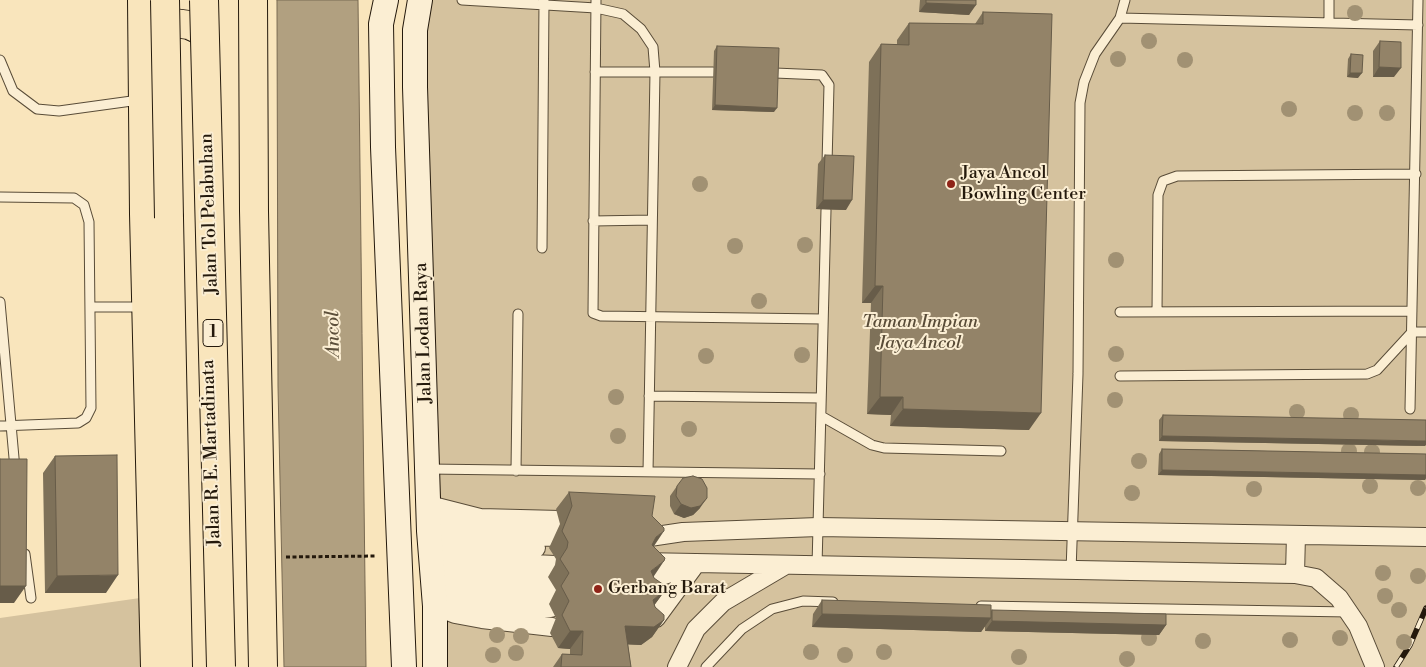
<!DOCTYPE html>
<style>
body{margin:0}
canvas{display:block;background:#f9e5bc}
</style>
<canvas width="1426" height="667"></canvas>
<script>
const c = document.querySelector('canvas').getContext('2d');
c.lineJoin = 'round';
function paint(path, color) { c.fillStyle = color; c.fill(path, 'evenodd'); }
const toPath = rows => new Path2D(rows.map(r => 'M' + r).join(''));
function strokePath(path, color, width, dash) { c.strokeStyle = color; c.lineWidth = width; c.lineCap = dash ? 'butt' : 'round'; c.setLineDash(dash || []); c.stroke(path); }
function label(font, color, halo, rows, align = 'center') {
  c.font = font + ' "Libre Bodoni",serif'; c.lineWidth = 4; c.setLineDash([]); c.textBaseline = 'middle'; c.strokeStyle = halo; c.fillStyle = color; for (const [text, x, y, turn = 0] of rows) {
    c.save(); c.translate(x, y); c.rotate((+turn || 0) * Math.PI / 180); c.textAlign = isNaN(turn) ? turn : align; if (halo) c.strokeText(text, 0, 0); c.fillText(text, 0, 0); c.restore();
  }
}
const green = toPath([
 [420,0,1426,0,1426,667,435,667],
 [154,596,156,667,0,667,0,618]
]);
const water = toPath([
 [277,0,358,0,366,667,284,667,278,386,277,0]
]);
const path = toPath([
 [286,557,377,556]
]);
const lane = toPath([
 [462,0,596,8,623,14,641,29,653,47,655,72,713,72],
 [596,0,593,313,601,316,823,319],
 [1120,18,1418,25],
 [1329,23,1329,0],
 [0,60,13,91,37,109,59,111,139,100],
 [595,72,655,72,648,472],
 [775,73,822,75,829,85,827,164],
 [0,197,74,198,84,205,89,222,91,408,86,418,78,423,0,426],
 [593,221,652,220],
 [542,248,544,1],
 [0,302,15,469],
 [90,307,142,307],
 [1120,312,1412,311],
 [1157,312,1158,195,1163,181,1177,176,1416,174],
 [1120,376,1367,374,1377,370,1412,332,1426,332],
 [649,396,821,398],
 [1410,409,1418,0],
 [821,416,872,445,884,448,1001,451],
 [428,469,820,474],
 [516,471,518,314],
 [25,554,31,598],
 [817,566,826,210],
 [1071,571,1078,374,1080,103,1084,82,1095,54,1120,18,1125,0],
 [981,606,1350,612],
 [706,667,742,629,772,609,803,601,833,602]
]);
const street = toPath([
 [429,505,480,518,560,520],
 [430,518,459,527,492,534,555,537],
 [429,531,461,542,497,549,536,548],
 [643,538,683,532,818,527,1426,537],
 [431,549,486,562,555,565],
 [432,561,459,570,549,578],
 [641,562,1295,574,1316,578,1339,598,1358,626,1375,667],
 [1295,574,1296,535],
 [433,575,465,586,492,590,555,594],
 [652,579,683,569],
 [433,590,471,601,510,607,551,608],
 [435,606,455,614,482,619,552,627],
 [641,620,656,618,695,565],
 [677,667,696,629,723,602,784,566]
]);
const secondary = toPath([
 [386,0,381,24,383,147,404,667],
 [420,0,415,30,415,87,429,531,435,606,435,667]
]);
const highway = toPath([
 [142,0,144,214,155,667],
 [145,34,165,23,174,23,189,25,200,30],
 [169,218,178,667]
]);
const rail = toPath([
 [1396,667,1410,645,1426,608]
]);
const highwayBridge = toPath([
 [165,0,169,218],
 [204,0,221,667],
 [253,0,254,211,263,667]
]);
const trees = [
 [1355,13],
 [1149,41],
 [1118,59],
 [1185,60],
 [1289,109],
 [1355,113],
 [1387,113],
 [700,184],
 [805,245],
 [735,246],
 [1116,260],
 [759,301],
 [1116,354],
 [802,355],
 [706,356],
 [616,397],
 [1115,400],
 [1297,412],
 [1351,415],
 [689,429],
 [618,436],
 [1349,451],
 [1372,452],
 [1139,461],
 [1370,486],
 [1418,488],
 [1254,489],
 [1132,493],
 [1383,573],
 [1418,576],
 [1385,596],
 [1399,610],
 [497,635],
 [521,636],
 [1149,638],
 [1340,638],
 [1290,640],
 [1203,641],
 [1404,642],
 [811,652],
 [884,652],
 [516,653],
 [493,655],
 [845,655],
 [1019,657],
 [1127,659]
];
const wall = toPath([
 [920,0,976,0,969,15,919,12],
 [983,12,1029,430,890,426,891,415,867,414,871,303,862,303,869,62,881,44,897,44,897,40,909,23,975,24],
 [1380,41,1394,77,1373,77,1373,51],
 [717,46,774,112,712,110,714,51],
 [1351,54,1358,78,1347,77,1348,59],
 [825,155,846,210,816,209,818,164],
 [1163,415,1425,446,1159,441,1159,420],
 [1162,449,1426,454,1426,478,1425,480,1158,475,1159,454],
 [55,456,106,593,45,593,43,473],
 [677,486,700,508,693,515,684,518,674,514,670,506,670,496],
 [569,492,652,516,654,605,664,620,652,637,641,645,628,644,631,667,553,667,562,654,570,654,570,649,558,648,550,633,556,618,549,604,556,590,548,577,555,565,556,559,549,548,560,524,556,509],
 [822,600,991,611,992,610,1166,625,1159,635,985,631,985,626,981,632,812,627,813,614]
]);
const shadedWall = toPath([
 [926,3,976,5,969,15,919,12],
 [1379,67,1401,68,1394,77,1373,77],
 [1350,73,1362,73,1358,78,1347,77],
 [715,105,777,108,774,112,712,110],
 [823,200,852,200,846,210,816,209],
 [875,286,883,286,871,303,862,303],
 [880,397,903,397,891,415,867,414],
 [903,409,1041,413,1029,430,890,426],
 [1162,436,1426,441,1426,445,1425,446,1159,441],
 [1162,470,1426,475,1426,478,1425,480,1158,475],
 [707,498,700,508,693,515,684,518,674,514,681,504],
 [664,531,652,549,644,555,656,537],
 [664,561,652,579,651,571],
 [118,575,106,593,45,593,57,576],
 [0,586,26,586,14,603,0,603],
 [665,590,652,608,653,600],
 [822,614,991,618,981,632,812,627],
 [664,620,652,637,641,645,613,644,625,626],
 [992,621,1166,625,1159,635,985,631],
 [570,631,583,631,570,649,558,648]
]);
const building = toPath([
 [926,0,976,0,976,5,926,3,926,0],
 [983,12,1052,14,1041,413,903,409,903,397,880,397,883,286,875,286,881,44,909,45,909,23,983,24,983,12],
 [1380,41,1401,42,1401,68,1379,67,1380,41],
 [717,46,779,48,777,108,715,105,717,46],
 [1351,54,1363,55,1362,73,1350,73,1351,54],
 [825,155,854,156,852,200,823,200,825,155],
 [1163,415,1426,420,1426,441,1162,436,1163,415],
 [1162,449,1426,454,1426,475,1162,470,1162,449],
 [117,455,118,575,57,576,55,456,117,455],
 [0,459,27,459,26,586,0,586,0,459],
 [693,476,702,479,707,488,707,498,700,506,691,508,681,504,676,496,677,486,683,478,693,476],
 [569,492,655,496,652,516,664,528,664,531,656,537,652,545,665,558,664,561,651,571,654,578,664,585,665,590,653,600,655,607,664,615,664,620,654,627,625,626,631,667,561,667,562,654,582,655,583,631,570,631,562,615,569,601,561,586,569,573,560,559,567,548,568,542,562,531,572,506,569,492],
 [822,600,991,605,991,618,822,614,822,600],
 [992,610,1166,614,1166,625,992,621,992,610]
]);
const markers = [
 [951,184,5,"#8f2418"],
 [598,589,5,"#8f2418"]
];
const shields = [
 [213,333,20]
];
const shieldNames = [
 ["1",213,333]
];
const poiNames = [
 ["Jaya Ancol",961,174],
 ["Bowling Center",961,195],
 ["Gerbang Barat",608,589]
];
const streetNames = [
 ["Jalan Tol Pelabuhan",210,214,-92],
 ["Jalan Lodan Raya",424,333,-92],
 ["Jalan R. E. Martadinata",212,453,-92]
];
const parkNames = [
 ["Taman Impian",920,323],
 ["Jaya Ancol",920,344]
];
const waterNames = [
 ["Ancol",334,334,-91]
];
paint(green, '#d5c29e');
paint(water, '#b1a080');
strokePath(water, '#796a52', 1);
strokePath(lane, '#594c38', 11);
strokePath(street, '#594c38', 20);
strokePath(secondary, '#24190c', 26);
strokePath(highway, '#24190c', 30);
strokePath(path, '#24190c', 3, [4, 2.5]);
strokePath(lane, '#fbeed3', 9);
strokePath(street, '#fbeed3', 18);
strokePath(secondary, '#fbeed3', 24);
strokePath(highway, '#f9e5bc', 28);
strokePath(rail, '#24190c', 5.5);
strokePath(rail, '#fbeed3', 4, [11]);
strokePath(highwayBridge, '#24190c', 30, []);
strokePath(highwayBridge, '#f9e5bc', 28);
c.fillStyle = '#a19173';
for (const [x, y] of trees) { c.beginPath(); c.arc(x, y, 8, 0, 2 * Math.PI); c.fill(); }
paint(wall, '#7e7159');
paint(shadedWall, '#675c49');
paint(building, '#938368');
strokePath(building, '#675c49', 1);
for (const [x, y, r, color] of markers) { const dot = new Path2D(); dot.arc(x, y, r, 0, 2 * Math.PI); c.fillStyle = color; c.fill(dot); strokePath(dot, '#fbeed3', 2); }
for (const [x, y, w] of shields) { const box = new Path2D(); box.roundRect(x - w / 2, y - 13.5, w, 27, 4); c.fillStyle = '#fbeed3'; c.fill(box); strokePath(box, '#24190c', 1); }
label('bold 16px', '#24190c', null, shieldNames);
label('18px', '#24190c', '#fbeed3', poiNames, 'left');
label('18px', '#24190c', '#fbeed3', streetNames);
label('italic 18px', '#594c38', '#fbeed3', parkNames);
label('italic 19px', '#5c4f3a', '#fbeed3', waterNames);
</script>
